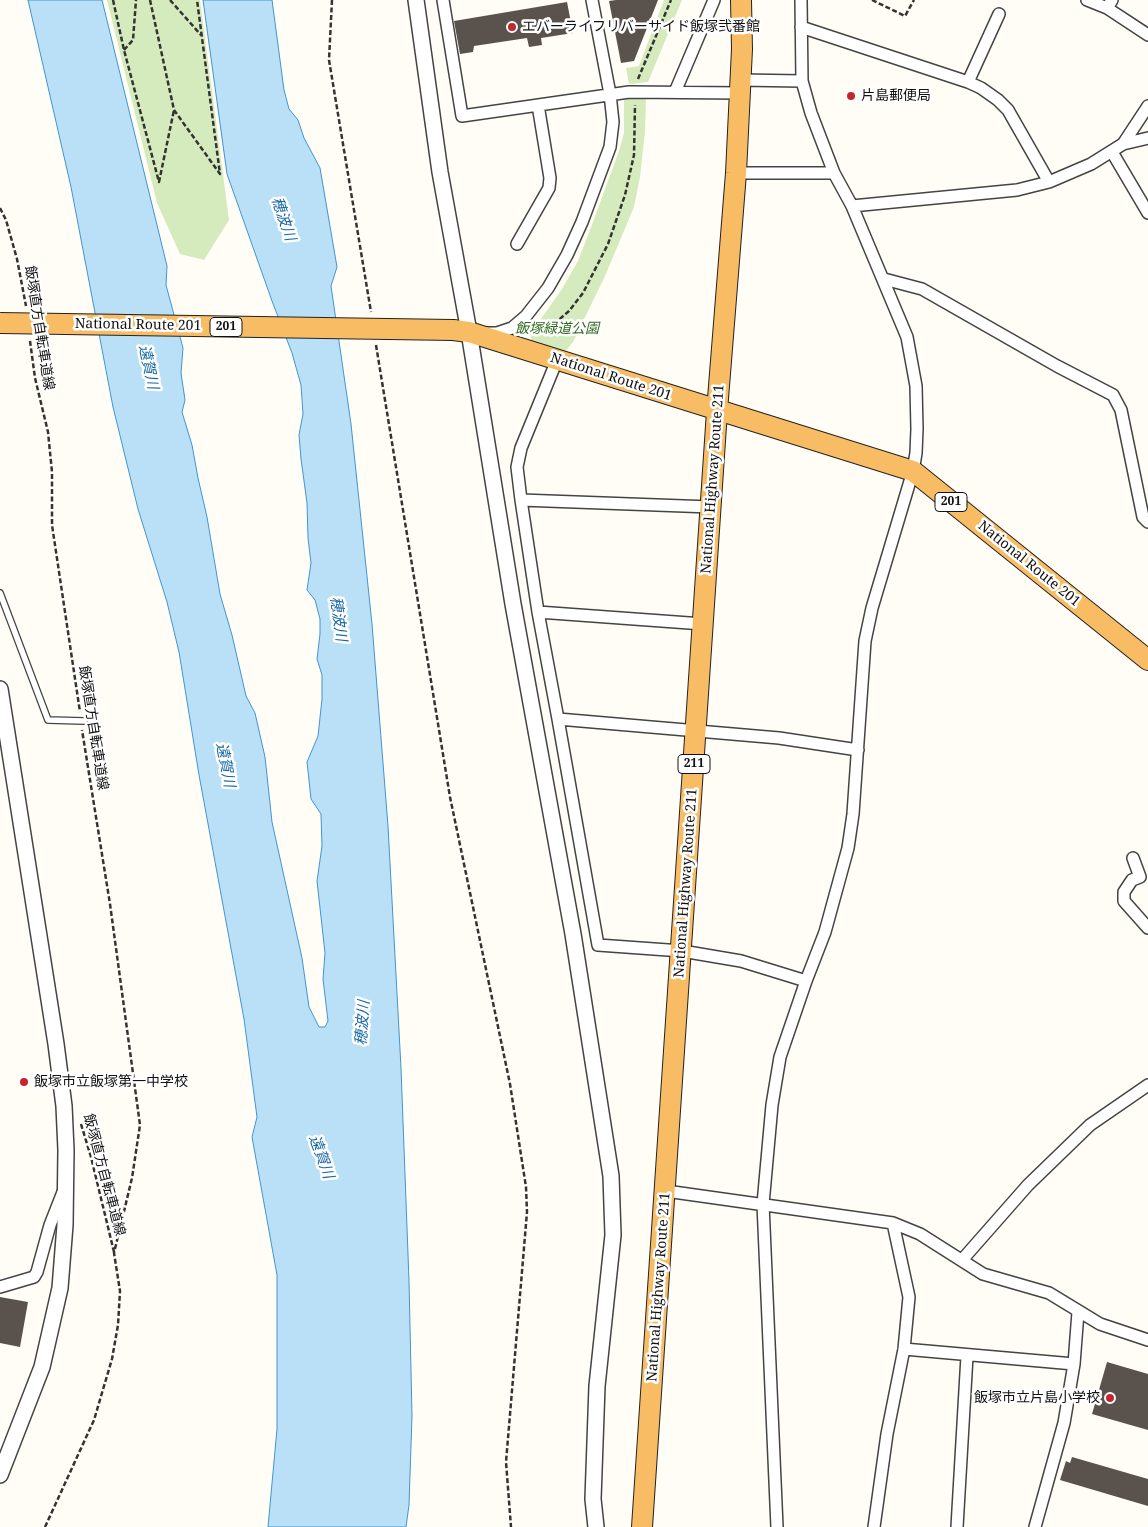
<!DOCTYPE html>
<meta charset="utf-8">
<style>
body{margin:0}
canvas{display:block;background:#fffdf5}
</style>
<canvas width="1148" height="1527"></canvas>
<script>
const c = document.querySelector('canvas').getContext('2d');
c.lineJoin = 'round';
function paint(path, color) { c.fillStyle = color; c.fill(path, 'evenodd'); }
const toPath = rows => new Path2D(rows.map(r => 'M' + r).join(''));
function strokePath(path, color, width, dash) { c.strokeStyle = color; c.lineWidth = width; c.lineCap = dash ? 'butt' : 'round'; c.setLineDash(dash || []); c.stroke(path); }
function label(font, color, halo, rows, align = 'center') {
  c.font = font + ' "Noto Serif","Noto Sans JP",serif'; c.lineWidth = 5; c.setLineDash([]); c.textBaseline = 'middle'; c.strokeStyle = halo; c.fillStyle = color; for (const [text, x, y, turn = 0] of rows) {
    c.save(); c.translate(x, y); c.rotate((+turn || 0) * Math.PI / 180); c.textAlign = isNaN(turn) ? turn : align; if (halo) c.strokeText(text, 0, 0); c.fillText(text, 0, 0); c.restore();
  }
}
const green = toPath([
 [107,0,200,0,229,220,204,260,180,254,157,203],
 [664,0,682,0,648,82,629,84,626,68,639,66],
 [624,98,646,98,645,132,640,177,634,207,605,276,573,342,565,352,535,343,531,340,531,333,562,289,578,261,593,222,619,151,624,133]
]);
const water = toPath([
 [28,0,102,0,167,266,166,285,183,348,181,373,185,400,182,412,192,445,198,478,207,517,220,594,232,635,246,696,255,713,265,757,272,822,302,958,309,1007,319,1027,325,1027,328,1021,323,979,325,953,317,881,322,846,321,814,311,799,307,762,318,736,322,699,322,675,317,659,320,634,320,619,315,600,307,590,311,563,308,538,307,503,301,459,299,435,303,414,301,385,292,353,272,301,227,174,203,0,272,0,284,90,289,109,298,120,304,138,320,168,337,267,331,286,351,424,372,624,388,826,401,1068,409,1281,412,1416,409,1505,406,1527,268,1527,277,1429,277,1275,252,1137,257,1117,244,1019,199,775,179,652,167,602,138,509,113,407,71,187,28,0]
]);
const building = toPath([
 [616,0,658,0,634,61,621,63,609,1],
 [567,2,573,33,541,38,542,45,529,47,527,38,474,46,473,52,460,54,454,21],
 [0,1297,28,1302,20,1347,0,1343],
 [1107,1362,1148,1374,1148,1430,1092,1414],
 [1072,1457,1148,1479,1148,1506,1060,1480,1066,1461,1070,1463]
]);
const path = toPath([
 [113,0,124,50,159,182,174,110],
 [150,0,174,110,220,174,197,0],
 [170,0,201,35],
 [332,0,329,60,371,312],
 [872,0,905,16,914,0],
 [124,50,133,40,136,0],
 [638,79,671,0],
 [0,208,6,220,17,259,26,306],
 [554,324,569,311,583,293,608,244,625,195,634,155,635,105],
 [30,341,35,378,48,432,52,472,52,525,80,712],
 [376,345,450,797,510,1084,526,1187,527,1212,506,1462,511,1527],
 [81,1124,91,1157,114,1252],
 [45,1527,94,1420,112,1359,118,1325,120,1291,114,1253,132,1178,140,1125,110,904,82,730]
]);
const service = toPath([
 [0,593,48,720,84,721]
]);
const minor = toPath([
 [443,0,462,116,629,92,740,93],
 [1087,0,1107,8],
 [1112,0,1107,8,1148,35],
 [801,27,968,82,981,88,998,100,1008,110,1049,182],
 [740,80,802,81],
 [968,82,999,14],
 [675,92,714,0],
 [1123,144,1148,138],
 [1112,152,1148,213],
 [736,173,834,173],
 [852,206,1017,190,1049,182,1091,164,1123,144,1148,106],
 [517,244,549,188,550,178,538,105],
 [884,279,922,289,1057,366,1113,395,1121,410,1143,517,1148,522],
 [487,333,497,333,512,328,526,316,548,288,567,255,582,222,610,147,613,122,610,94,592,0],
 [521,500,517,467,521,448,557,360],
 [711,507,521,500,538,612,558,719,779,738,858,750],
 [538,612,703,624],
 [558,719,598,945,682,951,741,961,806,981],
 [1133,858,1140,877,1132,880,1124,892,1124,901,1148,928],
 [666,1191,893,1223,920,1234,983,1274,1049,1293,1100,1324,1148,1340],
 [962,1260,1028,1185,1090,1125,1148,1085],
 [0,1287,34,1277,37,1272,50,1225,63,1192],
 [904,1349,1074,1364,1078,1312],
 [777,1527,763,1204,772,1105,780,1057,806,981,825,932,848,848,853,814,865,641,872,608,913,471,916,453,917,429,916,386,907,337,852,206,834,173,811,113,802,81,801,0],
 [874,1527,887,1434,904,1349,909,1297,893,1223],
 [957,1527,967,1356],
 [1035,1527,1064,1423,1074,1364]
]);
const tertiary = toPath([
 [416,0,440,172,469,332,513,604,573,934,611,1176,613,1235,597,1386,593,1499,596,1527],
 [0,689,56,1044,64,1106,66,1150,65,1225,60,1288,42,1367,0,1475]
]);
const trunk = toPath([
 [453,330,469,332,913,471,1148,660],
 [642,1527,717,411,736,173,742,49,741,0]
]);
const trunkBridge = toPath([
 [0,323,453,330]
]);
const markers = [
 [512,27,5,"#c4262e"],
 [851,96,5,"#c4262e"],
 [24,1082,5,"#c4262e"],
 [1110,1398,5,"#c4262e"]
];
const shields = [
 [226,327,32],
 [951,502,32],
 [694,764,32]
];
const shieldNames = [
 ["201",226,327],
 ["201",951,502],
 ["211",694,764]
];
const poiNames = [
 ["エバーライフリバーサイド飯塚弐番館",522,27],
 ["片島郵便局",861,96],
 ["飯塚市立飯塚第一中学校",34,1082],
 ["飯塚市立片島小学校",1100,1398,"right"]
];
const streetNames = [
 ["National Route 201",138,325,1],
 ["飯塚直方自転車道線",39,328,81],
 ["National Route 201",611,377,18],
 ["National Highway Route 211",713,479,-86],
 ["National Route 201",1029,564,39],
 ["飯塚直方自転車道線",93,728,81],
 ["National Highway Route 211",686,883,-86],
 ["飯塚直方自転車道線",104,1175,75],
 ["National Highway Route 211",659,1287,-86]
];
const parkNames = [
 ["飯塚緑道公園",557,329]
];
const waterNames = [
 ["穂波川",283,219,71],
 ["遠賀川",148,367,78],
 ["穂波川",338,619,82],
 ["遠賀川",225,765,79],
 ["穂波川",363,1023,-86],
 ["遠賀川",321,1157,70]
];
paint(green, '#d5ebbd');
paint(water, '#b9e0f7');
strokePath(water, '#3f96cf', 1);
paint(building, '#5a524d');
strokePath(service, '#444', 8);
strokePath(minor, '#444', 14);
strokePath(tertiary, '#444', 18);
strokePath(trunk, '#222', 22);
strokePath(path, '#333', 2.5, [5, 2.5]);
strokePath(service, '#fff', 5.5);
strokePath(minor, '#fff', 11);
strokePath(tertiary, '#fff', 15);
strokePath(trunk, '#f7bc64', 20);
strokePath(trunkBridge, '#222', 22, []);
strokePath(trunkBridge, '#f7bc64', 20);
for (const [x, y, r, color] of markers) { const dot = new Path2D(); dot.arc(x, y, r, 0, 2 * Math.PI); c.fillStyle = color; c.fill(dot); strokePath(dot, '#fff', 2); }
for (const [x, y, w] of shields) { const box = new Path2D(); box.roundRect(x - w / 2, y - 9.5, w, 19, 4); c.fillStyle = '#fff'; c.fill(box); strokePath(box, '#111', 1); }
label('bold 12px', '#111', null, shieldNames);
label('14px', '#111', '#fff', poiNames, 'left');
label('14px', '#111', '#fff', streetNames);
label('italic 14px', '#2f6b1f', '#fff', parkNames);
label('italic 15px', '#1768a6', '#fff', waterNames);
</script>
